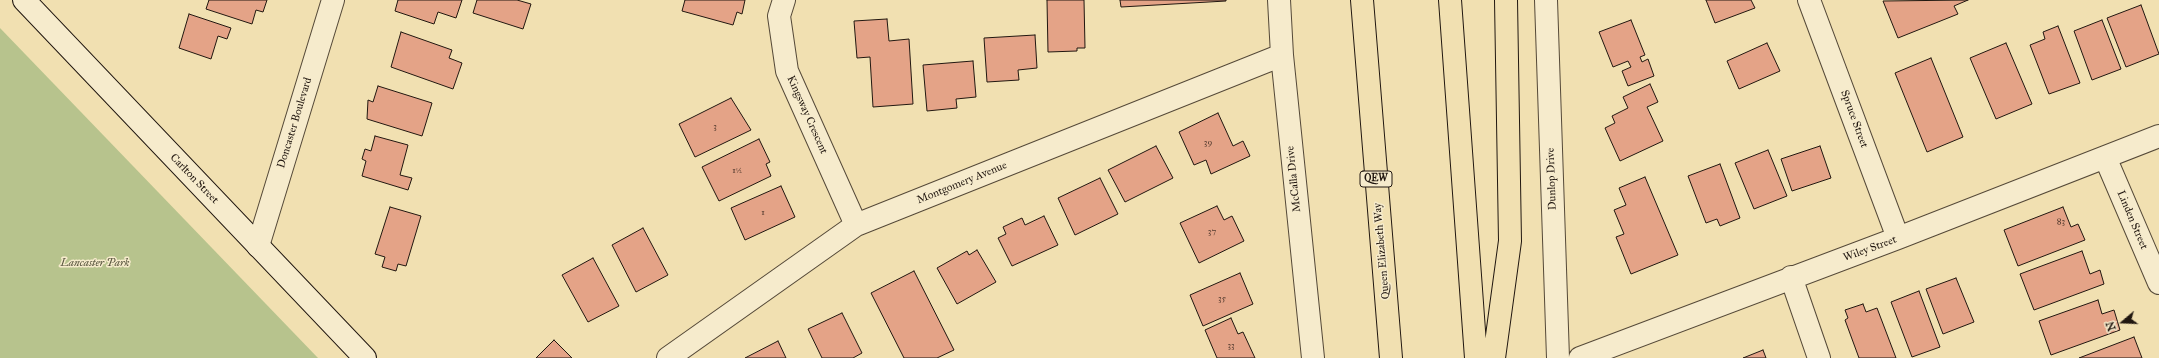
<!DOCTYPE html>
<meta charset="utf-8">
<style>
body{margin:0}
#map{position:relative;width:2159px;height:358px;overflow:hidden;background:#f1e0b1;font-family:"IM FELL Great Primer",serif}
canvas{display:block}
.north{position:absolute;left:2103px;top:302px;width:40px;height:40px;-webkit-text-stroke:3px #f6ebcc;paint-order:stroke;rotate:251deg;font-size:11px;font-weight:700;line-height:16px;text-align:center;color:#211710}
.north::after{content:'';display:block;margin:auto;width:14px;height:18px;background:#211710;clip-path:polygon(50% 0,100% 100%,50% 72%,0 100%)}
</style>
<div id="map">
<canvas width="2159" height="358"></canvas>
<div class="north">N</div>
</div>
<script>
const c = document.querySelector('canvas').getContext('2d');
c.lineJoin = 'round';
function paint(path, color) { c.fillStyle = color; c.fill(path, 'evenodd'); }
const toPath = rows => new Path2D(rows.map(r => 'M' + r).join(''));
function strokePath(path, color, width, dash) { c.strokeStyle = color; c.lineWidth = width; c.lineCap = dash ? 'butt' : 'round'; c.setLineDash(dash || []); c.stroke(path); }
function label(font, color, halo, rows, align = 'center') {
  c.font = font + ' "IM FELL Great Primer",serif'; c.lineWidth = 3; c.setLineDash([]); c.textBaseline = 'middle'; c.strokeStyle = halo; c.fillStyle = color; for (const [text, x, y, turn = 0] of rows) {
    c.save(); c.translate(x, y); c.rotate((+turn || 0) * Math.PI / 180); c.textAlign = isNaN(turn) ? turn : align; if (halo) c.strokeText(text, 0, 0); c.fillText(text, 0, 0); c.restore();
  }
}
const green = toPath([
 [0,28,318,358,0,358]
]);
const building = toPath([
 [209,0,267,0,263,12,256,10,252,24,206,9,209,0],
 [398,0,462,0,456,18,438,12,434,24,395,11,398,0],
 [477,0,517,0,531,4,523,29,473,13,477,0],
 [685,0,745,0,742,14,737,12,733,25,682,11,685,0],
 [1047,0,1084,0,1085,48,1077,48,1077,51,1048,52,1047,0],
 [1120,0,1226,0,1226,1,1121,7,1120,0],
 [1706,0,1751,0,1755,8,1715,23,1706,0],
 [1968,0,1954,6,1958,14,1898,38,1883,1,1968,0],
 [2141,5,2159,54,2126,67,2107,18,2141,5],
 [189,14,231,28,227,39,218,36,211,59,179,48,189,14],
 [887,19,889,41,909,39,913,104,873,107,870,57,857,58,854,21,887,19],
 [1631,20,1645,55,1640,57,1642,62,1648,59,1654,76,1628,86,1622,71,1631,67,1628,61,1613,67,1599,32,1631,20],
 [2102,20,2121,69,2092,80,2074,31,2102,20],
 [2058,26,2080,83,2049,94,2030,45,2045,39,2043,32,2058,26],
 [401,32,452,50,449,58,462,63,453,89,391,67,401,32],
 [1035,35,1037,68,1018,70,1019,80,987,82,984,38,1035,35],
 [1767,43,1780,71,1739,89,1727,61,1767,43],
 [2006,43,2032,104,1996,119,1970,58,2006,43],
 [1931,58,1963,137,1927,152,1895,73,1931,58],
 [973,61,976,97,956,99,957,108,927,111,923,65,973,61],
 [1650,84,1658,102,1647,107,1663,141,1620,161,1605,128,1615,123,1612,116,1628,108,1623,97,1650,84],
 [378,86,432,103,422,136,367,119,368,100,373,102,378,86],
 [731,98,751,130,695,157,679,124,731,98],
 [1218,113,1233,146,1243,141,1250,156,1211,174,1206,160,1194,165,1179,132,1218,113],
 [375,136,408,145,400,175,412,178,408,190,362,176,366,161,362,159,365,149,371,151,375,136],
 [759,139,770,162,766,164,771,176,719,201,702,167,759,139],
 [1156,146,1173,178,1125,202,1108,170,1156,146],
 [1820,146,1831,178,1792,191,1781,159,1820,146],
 [1768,150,1787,196,1754,209,1735,163,1768,150],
 [1720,164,1740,218,1720,226,1717,219,1706,223,1688,176,1720,164],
 [1645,177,1678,255,1631,274,1616,237,1624,234,1614,210,1626,205,1619,188,1645,177],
 [1100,178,1118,214,1075,235,1058,198,1100,178],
 [781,186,795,217,745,240,731,208,781,186],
 [1217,206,1224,220,1232,216,1244,241,1199,263,1180,223,1217,206],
 [390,207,421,216,406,266,398,264,396,271,382,267,385,257,375,254,390,207],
 [2063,207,2071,227,2078,224,2085,240,2018,266,2004,230,2063,207],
 [1044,216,1058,245,1012,266,998,238,1006,234,1003,227,1022,218,1025,225,1044,216],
 [643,228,668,275,636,292,612,245,643,228],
 [977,250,996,282,957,304,937,268,967,251,969,255,977,250],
 [2082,251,2090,274,2100,270,2104,284,2034,310,2020,274,2082,251],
 [593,258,619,306,588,322,562,275,593,258],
 [914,271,954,350,937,358,904,358,871,293,914,271],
 [1240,273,1253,304,1203,326,1190,295,1240,273],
 [1956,278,1974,322,1943,334,1926,289,1956,278],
 [1919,291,1940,347,1912,357,1891,302,1919,291],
 [2098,300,2102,314,2114,310,2120,330,2051,355,2039,321,2098,300],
 [1863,304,1866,312,1877,308,1896,358,1859,358,1845,320,1848,318,1845,310,1863,304],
 [842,313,862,353,853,358,822,358,808,329,842,313],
 [1231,318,1238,334,1243,332,1255,358,1217,358,1205,330,1231,318],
 [2134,337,2142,358,2079,358,2134,337],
 [554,340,572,358,536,358,554,340],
 [778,341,786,358,745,358,778,341],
 [1763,350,1766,358,1743,358,1763,350]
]);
const street = toPath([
 [784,0,779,16,787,71,856,225],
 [1279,0,1282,55,1313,358],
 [1546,0,1558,358],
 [1809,0,1898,238],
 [2105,157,2159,283],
 [258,246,333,0],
 [1791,277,1819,358],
 [668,358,856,225,1282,55],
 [1580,358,1898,238,2159,136]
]);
const secondary = toPath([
 [24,0,365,358]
]);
const highway = toPath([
 [1362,0,1391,358],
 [1450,0,1476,358],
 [1494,358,1510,241,1506,0]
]);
const numberNames = [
 ["3",715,127],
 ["39",1208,143],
 ["1½",737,171],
 ["1",763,213],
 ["83",2061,222],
 ["37",1212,232],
 ["35",1222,299],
 ["33",1231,346]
];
const shields = [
 [1376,179,32]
];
const shieldNames = [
 ["QEW",1376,179]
];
const streetNames = [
 ["Kingsway Crescent",807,115,66],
 ["Spruce Street",1854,119,70],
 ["Doncaster Boulevard",295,123,-73],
 ["Carlton Street",194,179,46],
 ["McCalla Drive",1294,179,-96],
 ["Dunlop Drive",1552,179,-92],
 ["Montgomery Avenue",962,183,-22],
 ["Linden Street",2132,220,67],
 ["Wiley Street",1870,249,-20],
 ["Queen Elizabeth Way",1382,251,-95]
];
const parkNames = [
 ["Lancaster Park",95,263]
];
paint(green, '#b7c38d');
paint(building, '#e4a387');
strokePath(building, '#211710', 1);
strokePath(street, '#554938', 24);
strokePath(secondary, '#211710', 24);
strokePath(highway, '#211710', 24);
strokePath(street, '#f6ebcc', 22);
strokePath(secondary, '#f6ebcc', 22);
strokePath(highway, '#f1e0b1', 22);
label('9px', '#523a2e', null, numberNames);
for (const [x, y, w] of shields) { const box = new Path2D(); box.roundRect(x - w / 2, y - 8, w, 16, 3); c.fillStyle = '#f6ebcc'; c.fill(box); strokePath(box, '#211710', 1); }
label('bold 10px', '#211710', null, shieldNames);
label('11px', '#211710', '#f6ebcc', streetNames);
label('italic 11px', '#56533c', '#f6ebcc', parkNames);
</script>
